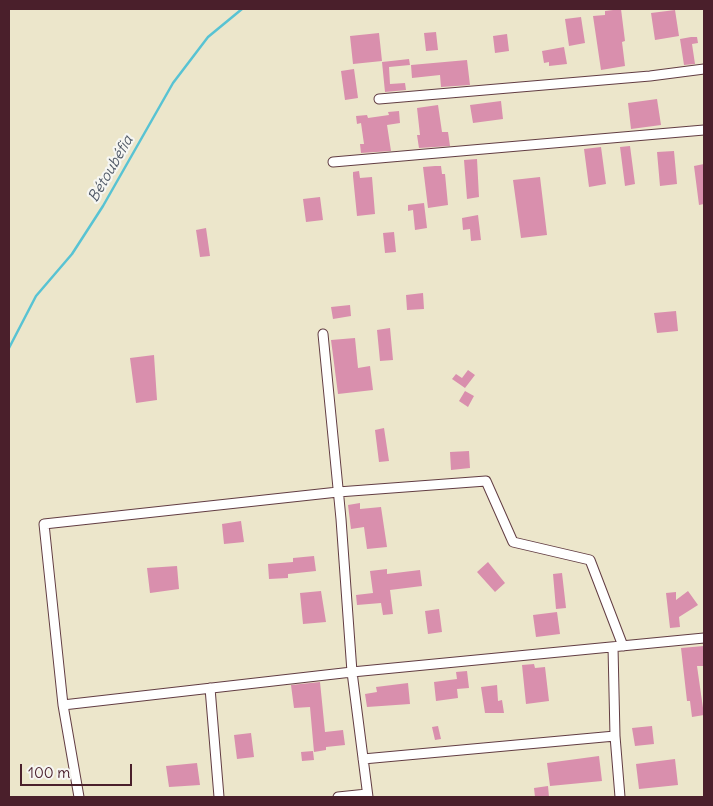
<!DOCTYPE html>
<meta charset="utf-8">
<style>
body{margin:0}
#map{position:relative;width:713px;height:806px;overflow:hidden;background:#ece6cb;font-family:Delius,sans-serif}
canvas{display:block}
.frame{position:absolute;inset:0;border:10px solid #4a1f2b;pointer-events:none}
.scale{position:absolute;left:20px;top:764px;width:112px;height:22px;box-sizing:border-box;border:2px solid #4a1f2b;border-top:0;padding-left:6px;font-size:15px;line-height:18px;white-space:nowrap;color:#4a1f2b;-webkit-text-stroke:4px #f6f6f2;paint-order:stroke}
</style>
<div id="map">
<canvas width="713" height="806"></canvas>
<div class="frame"></div>
<div class="scale">100 m</div>
</div>
<script>
const c = document.querySelector('canvas').getContext('2d');
c.lineJoin = 'round';
const toPath = rows => new Path2D(rows.map(r => 'M' + r).join(''));
function strokePath(path, color, width, dash) { c.strokeStyle = color; c.lineWidth = width; c.lineCap = dash ? 'butt' : 'round'; c.setLineDash(dash || []); c.stroke(path); }
function paint(path, color) { c.fillStyle = color; c.fill(path, 'evenodd'); }
function label(font, color, halo, rows, align = 'center') {
  c.font = font + ' Delius,sans-serif'; c.lineWidth = 4.5; c.setLineDash([]); c.textBaseline = 'middle'; c.strokeStyle = halo; c.fillStyle = color; for (const [text, x, y, turn = 0] of rows) {
    c.save(); c.translate(x, y); c.rotate((+turn || 0) * Math.PI / 180); c.textAlign = isNaN(turn) ? turn : align; if (halo) c.strokeText(text, 0, 0); c.fillText(text, 0, 0); c.restore();
  }
}
const stream = toPath([
 [9,348,36,296,72,254,103,206,173,83,208,37,242,9]
]);
const building = toPath([
 [621,9,625,41,622,42,625,66,601,70,593,16,605,15,605,11],
 [675,10,679,36,655,40,651,13],
 [581,17,585,43,569,46,565,19],
 [436,32,438,50,426,51,424,33],
 [379,33,382,61,353,64,350,36],
 [507,34,509,51,495,53,493,36],
 [691,37,697,37,698,43,692,44,695,64,684,65,680,39],
 [564,47,567,64,549,66,549,62,544,63,542,51],
 [409,59,410,65,389,67,390,84,405,83,406,90,385,92,382,62],
 [467,60,470,85,441,87,440,75,412,78,411,65],
 [354,69,358,98,345,100,341,71],
 [657,99,661,125,631,129,628,103],
 [501,101,503,119,473,123,470,105],
 [438,105,442,132,448,132,450,146,419,148,417,135,420,135,417,108],
 [399,111,400,123,387,125,391,151,361,153,360,144,364,144,361,123,357,124,356,116,367,115,368,118,389,115,388,112],
 [630,146,635,184,625,186,620,147],
 [601,147,606,184,589,187,584,149],
 [674,151,677,184,660,186,657,152],
 [477,159,479,197,467,199,464,160],
 [704,164,704,204,699,205,694,166],
 [435,166,441,166,442,174,445,174,448,205,428,208,423,167],
 [359,171,360,178,372,177,375,214,357,216,353,176,353,172],
 [540,177,547,235,521,238,513,180],
 [320,197,323,220,306,222,303,199],
 [424,203,427,228,415,230,413,210,408,211,408,205],
 [478,215,481,240,471,241,470,229,463,230,462,218],
 [206,228,210,256,200,257,196,230],
 [394,232,396,252,385,253,383,233],
 [423,293,424,309,407,310,406,295],
 [350,305,351,316,333,319,331,307],
 [676,311,678,331,657,333,654,313],
 [390,328,393,360,380,361,377,330],
 [355,338,358,368,370,366,373,390,338,394,331,340],
 [154,355,157,400,136,403,130,358],
 [468,370,475,375,465,388,452,379,456,374,462,378],
 [465,391,474,396,468,407,459,401],
 [384,428,389,461,379,462,375,430],
 [469,451,470,468,451,470,450,452],
 [360,503,360,509,381,507,387,547,367,549,364,527,351,529,348,505],
 [241,521,244,542,224,544,222,524],
 [314,556,316,571,288,574,288,578,269,579,268,564,293,562,293,558],
 [488,562,505,583,495,592,477,572],
 [177,566,179,589,150,593,147,568],
 [387,569,387,574,420,570,422,586,390,590,393,614,383,615,381,603,357,605,356,595,373,593,370,571],
 [562,573,566,608,556,609,553,574],
 [321,591,326,622,303,624,300,593],
 [688,591,698,605,679,617,680,627,670,628,666,593,676,592,676,600],
 [439,609,442,632,428,634,425,611],
 [557,612,560,634,536,637,533,615],
 [704,646,704,666,697,666,704,715,692,717,690,701,687,701,681,648],
 [534,664,535,668,545,667,549,701,526,704,522,665],
 [467,671,469,688,457,689,458,698,436,701,434,682,457,679,456,672],
 [320,682,325,732,343,730,345,745,326,747,326,750,314,752,310,707,294,708,291,685],
 [408,683,410,704,367,707,365,694,377,692,376,687],
 [497,685,498,701,502,700,504,713,485,713,481,687],
 [438,726,441,739,435,740,432,727],
 [652,726,654,744,635,746,632,728],
 [251,733,254,757,237,759,234,735],
 [313,751,314,760,302,761,301,752],
 [599,756,602,781,550,786,547,763],
 [675,759,678,785,639,789,636,764],
 [197,763,200,785,169,787,166,766],
 [548,786,549,797,535,797,534,788]
]);
const minor = toPath([
 [379,99,650,76,704,69],
 [333,162,704,130],
 [323,334,341,519,352,672,368,797],
 [613,647,615,736,620,797],
 [210,688,219,797],
 [63,705,352,672,704,638],
 [363,759,615,736],
 [79,797,63,705,44,524,338,492,486,481,513,542,590,560,623,646],
 [338,797,367,794]
]);
const waterNames = [
 ["Bétoubéfia",111,169,-60]
];
strokePath(stream, '#58c3d3', 2.5);
paint(building, '#d98fad');
strokePath(minor, '#623d43', 11);
strokePath(minor, '#fff', 9);
label('italic 15px', '#4f5866', '#f6f6f2', waterNames);
</script>
